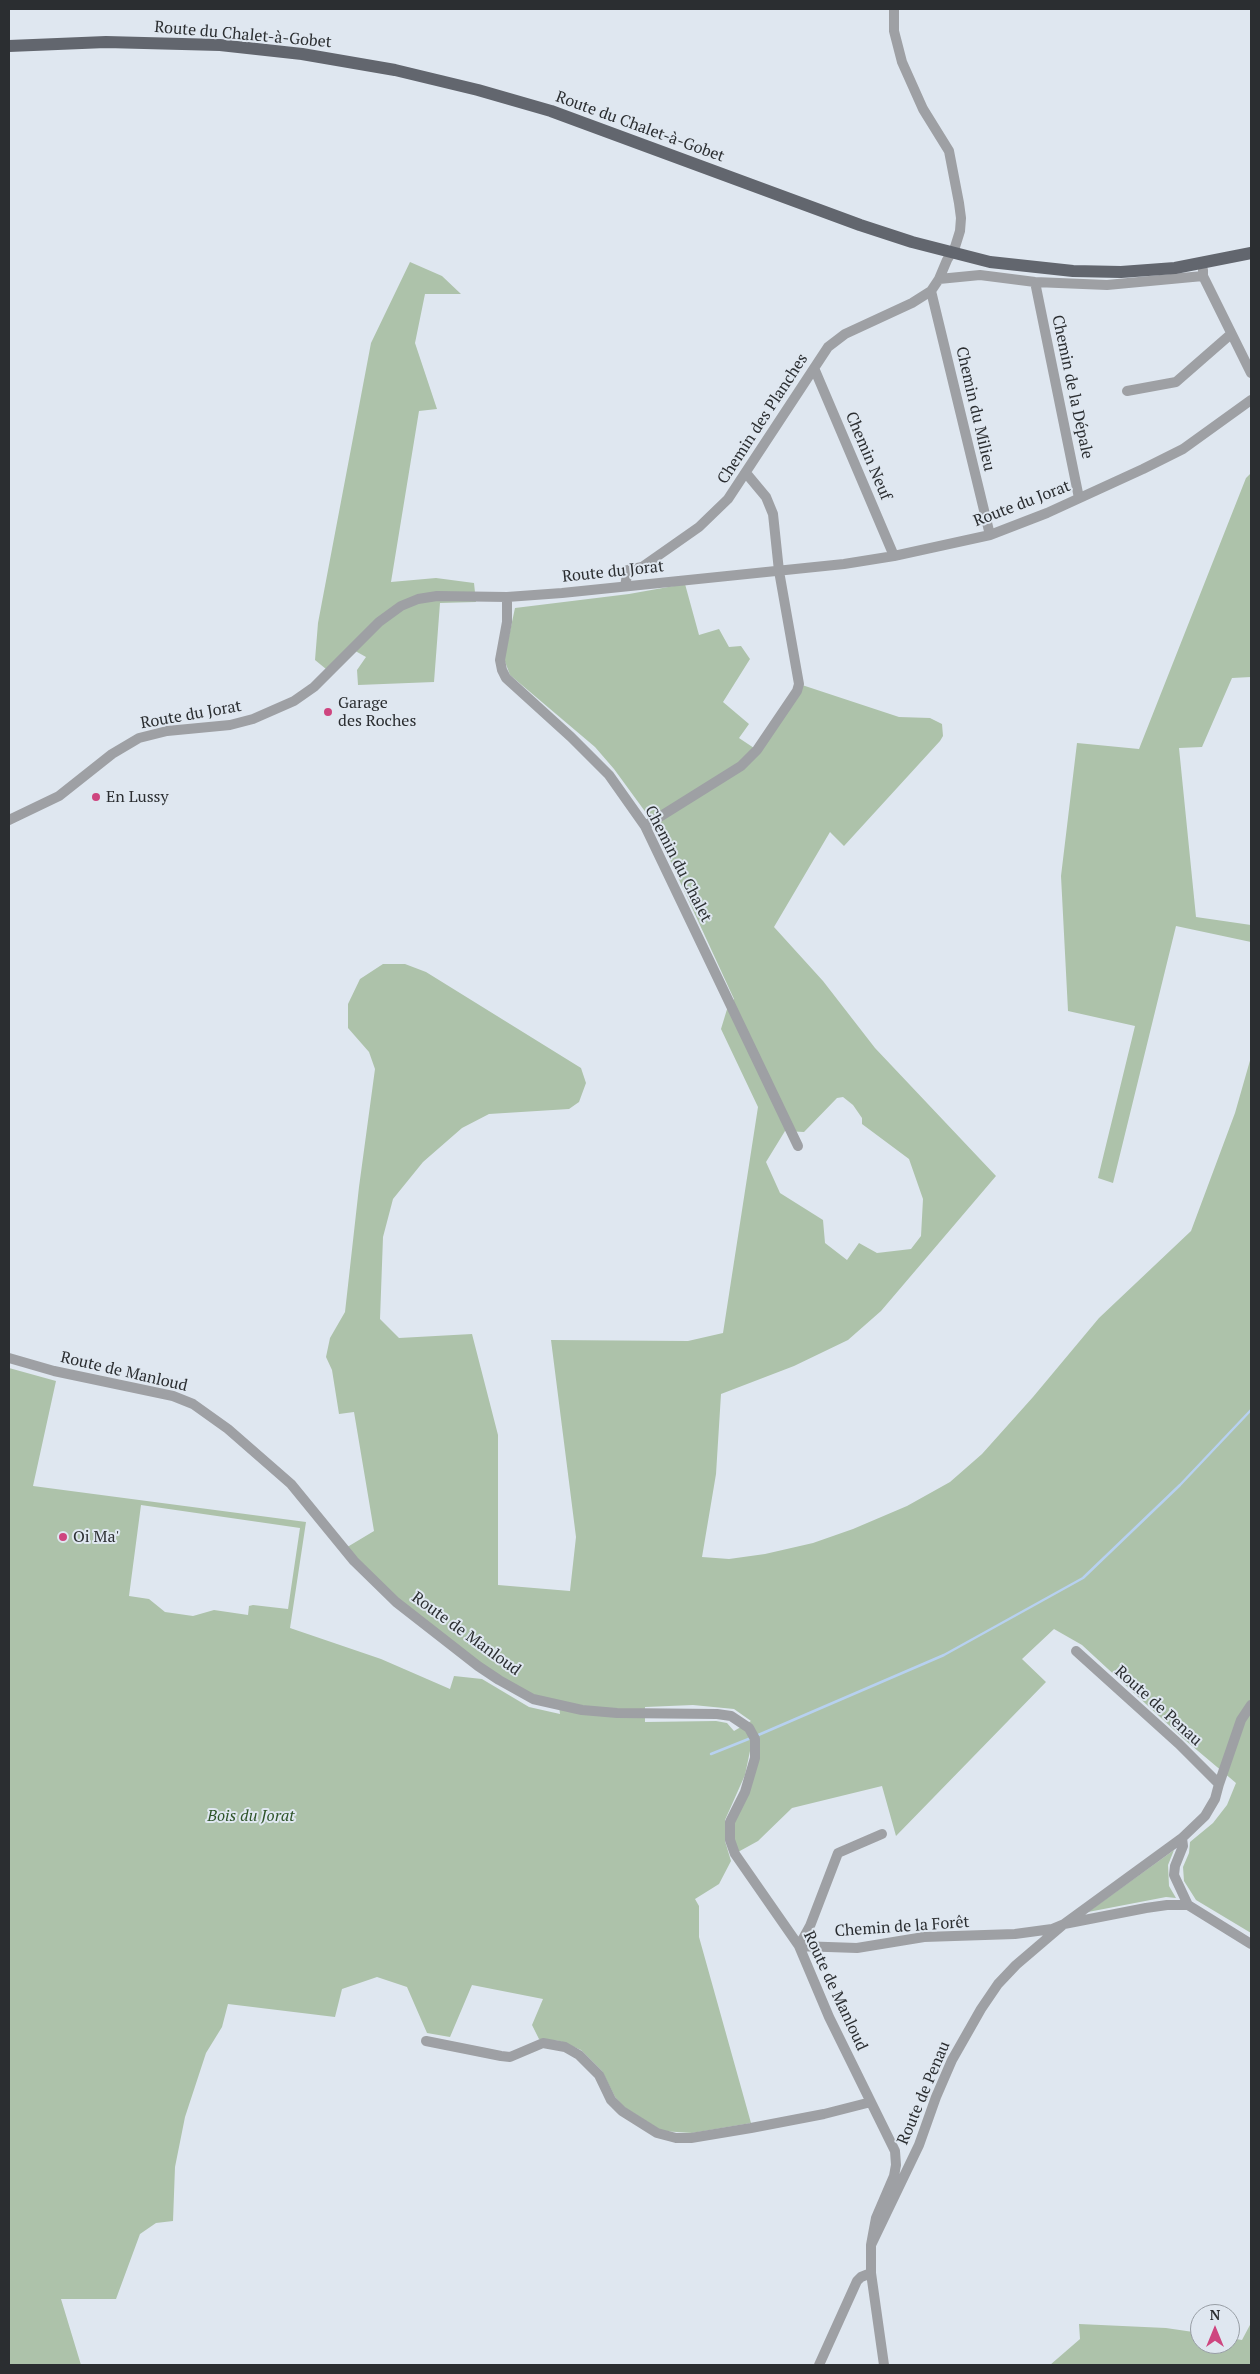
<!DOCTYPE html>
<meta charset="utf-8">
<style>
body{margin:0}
#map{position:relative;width:1260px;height:2374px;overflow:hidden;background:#dfe7f0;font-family:"PT Serif",serif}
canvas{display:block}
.frame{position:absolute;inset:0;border:10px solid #2b2e31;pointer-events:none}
.north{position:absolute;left:1190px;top:2304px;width:50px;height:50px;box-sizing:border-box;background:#dfe7f0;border:1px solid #979da4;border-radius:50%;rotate:0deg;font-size:14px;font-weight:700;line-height:20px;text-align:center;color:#2b2e31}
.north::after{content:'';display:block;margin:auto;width:18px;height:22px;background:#ce457f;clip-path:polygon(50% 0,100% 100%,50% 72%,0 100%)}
</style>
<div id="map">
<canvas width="1260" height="2374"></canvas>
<div class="frame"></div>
<div class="north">N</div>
</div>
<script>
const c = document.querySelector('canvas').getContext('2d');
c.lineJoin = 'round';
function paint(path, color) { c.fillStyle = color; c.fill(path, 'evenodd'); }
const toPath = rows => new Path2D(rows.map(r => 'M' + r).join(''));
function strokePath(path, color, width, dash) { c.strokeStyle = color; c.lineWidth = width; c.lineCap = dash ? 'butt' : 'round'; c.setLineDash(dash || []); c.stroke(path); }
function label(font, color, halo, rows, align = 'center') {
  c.font = font + ' "PT Serif",serif'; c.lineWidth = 4; c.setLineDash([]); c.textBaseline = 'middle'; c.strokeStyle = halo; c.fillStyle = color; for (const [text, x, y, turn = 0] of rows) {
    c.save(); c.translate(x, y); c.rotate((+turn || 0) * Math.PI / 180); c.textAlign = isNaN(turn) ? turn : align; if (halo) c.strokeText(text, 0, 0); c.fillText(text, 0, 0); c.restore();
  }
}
const green = toPath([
 [410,262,442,276,461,294,425,294,415,343,437,409,419,411,391,582,436,578,474,583,476,602,440,603,434,682,358,685,357,670,366,657,350,648,326,669,315,660,318,623,371,343],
 [1251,473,1251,677,1232,678,1202,747,1179,748,1196,917,1251,925,1251,942,1176,926,1113,1183,1098,1178,1135,1026,1068,1011,1061,876,1077,743,1139,749,1246,478],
 [685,584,699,635,719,629,729,647,741,646,750,659,723,702,749,724,739,738,757,750,799,684,899,717,930,718,942,724,943,736,940,741,844,846,830,832,774,927,823,981,875,1048,996,1176,881,1311,848,1340,794,1366,721,1394,716,1474,702,1557,729,1559,765,1554,813,1543,853,1529,907,1506,950,1482,982,1454,1033,1397,1099,1318,1191,1231,1235,1113,1251,1057,1251,1933,1196,1900,1184,1881,1183,1867,1189,1853,1190,1842,1213,1823,1227,1805,1236,1783,1185,1740,1082,1645,1054,1629,1022,1659,1046,1682,896,1836,882,1786,792,1808,758,1841,738,1852,734,1839,734,1823,758,1748,750,1751,745,1775,725,1820,725,1841,731,1861,719,1884,695,1899,699,1906,699,1937,751,2123,692,2133,662,2131,624,2107,615,2097,602,2071,581,2050,560,2041,539,2039,532,2025,543,1999,472,1985,450,2037,427,2033,407,1987,377,1977,342,1989,335,2017,228,2004,222,2027,206,2053,185,2117,175,2167,173,2221,156,2223,140,2234,116,2299,61,2299,81,2365,9,2365,9,1368,56,1381,33,1486,306,1522,290,1628,381,1659,450,1689,454,1676,482,1679,529,1707,560,1714,559,1705,533,1699,435,1633,344,1549,374,1531,354,1412,339,1414,332,1370,326,1357,330,1338,345,1312,359,1187,375,1069,369,1052,348,1028,348,1004,360,979,383,964,405,964,426,972,581,1068,586,1083,579,1102,569,1109,489,1114,462,1128,423,1162,393,1199,383,1237,380,1319,399,1338,472,1334,498,1435,498,1585,570,1591,576,1537,551,1340,688,1341,723,1333,758,1107,721,1029,728,1006,734,999,652,821,614,769,595,747,510,675,504,659,515,608,629,594],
 [843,1097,853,1105,862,1118,862,1124,909,1159,923,1199,921,1236,911,1249,877,1253,859,1243,847,1260,825,1243,823,1220,780,1193,766,1162,785,1131,804,1132,837,1098],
 [141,1505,300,1528,288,1609,253,1605,249,1606,248,1615,214,1610,193,1616,165,1612,149,1599,129,1596],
 [693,1705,734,1709,751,1721,734,1731,727,1723,716,1721,645,1722,645,1707],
 [1174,1850,1168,1865,1169,1886,1176,1898,1166,1897,1088,1912],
 [1251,2323,1251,2365,1050,2365,1080,2339,1079,2324,1166,2328,1200,2333,1200,2344,1230,2344,1230,2338,1242,2340]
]);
const stream = toPath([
 [756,1736,944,1655,1083,1578,1180,1485,1251,1410],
 [711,1754,751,1738]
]);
const minor = toPath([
 [894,9,894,31,902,62,923,109,949,151,959,203,961,218,960,231,955,247,947,260,939,279],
 [1203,270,1203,276,1251,373],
 [1035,282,1079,498],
 [931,291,990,535],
 [814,368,894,556],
 [1127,391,1176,382,1231,334],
 [625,586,628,570,642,567,699,527,728,499,828,347,845,334,912,303,931,291,939,279,980,275,1035,282,1107,285,1203,276],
 [507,597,507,622,500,660,502,670,506,678,571,737,609,775,645,826,798,1146],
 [9,820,59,796,112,754,139,738,167,731,230,725,253,719,294,701,314,687,379,622,401,606,418,599,437,596,507,597,562,593,844,564,894,556,990,535,1047,513,1143,469,1183,449,1251,400],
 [645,826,741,766,757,750,797,691,799,684,779,571,773,514,766,497,746,473],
 [9,1358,54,1371,173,1396,193,1404,228,1429,291,1484,354,1561,396,1602,478,1666,499,1680,533,1699,582,1710,617,1713,717,1714,731,1716,749,1728,755,1739,755,1758,745,1792,730,1822,730,1840,735,1854,799,1946,829,2017,895,2151,896,2165,894,2176,876,2218,871,2245],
 [1219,1784,1241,1720,1251,1705],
 [1182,1838,1183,1846,1175,1866,1174,1875,1188,1905,1251,1944],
 [799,1946,857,1948,924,1937,1015,1934,1052,1929,1064,1924,1146,1908,1167,1905,1188,1905],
 [799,1946,810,1926,838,1853,882,1834],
 [426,2041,501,2056,510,2057,543,2043,565,2047,579,2055,599,2075,611,2100,622,2111,657,2133,676,2138,691,2138,751,2128,824,2114,871,2102],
 [819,2365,857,2281,861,2277,871,2273],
 [884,2365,871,2273,871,2245,919,2145,936,2097,952,2060,981,2009,998,1984,1016,1965,1064,1924,1182,1838,1205,1816,1215,1799,1219,1784,1179,1744,1076,1651]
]);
const major = toPath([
 [9,46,106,42,220,45,302,54,395,70,478,90,551,111,860,225,912,242,990,262,1073,271,1121,272,1175,268,1251,253]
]);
const markers = [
 [328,712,5,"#ce457f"],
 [96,797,5,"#ce457f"],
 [63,1537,5,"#ce457f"]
];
const streetNames = [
 ["Route du Chalet-à-Gobet",243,35,5],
 ["Route du Chalet-à-Gobet",640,127,20],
 ["Chemin de la Dépale",1072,387,78],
 ["Chemin du Milieu",975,409,77],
 ["Chemin des Planches",763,419,-57],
 ["Chemin Neuf",868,456,67],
 ["Route du Jorat",1022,504,-21],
 ["Route du Jorat",613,572,-6],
 ["Route du Jorat",191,715,-10],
 ["Chemin du Chalet",678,864,63],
 ["Route de Manloud",124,1372,13],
 ["Route de Manloud",466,1634,36],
 ["Route de Penau",1158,1706,42],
 ["Chemin de la Forêt",902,1927,-4],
 ["Route de Manloud",835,1991,65],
 ["Route de Penau",924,2093,-67]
];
const poiNames = [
 ["Garage",338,703],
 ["des Roches",338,721],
 ["En Lussy",106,797],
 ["Oi Ma'",73,1537]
];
const parkNames = [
 ["Bois du Jorat",251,1816]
];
paint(green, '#adc2aa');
strokePath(stream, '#b7d1f0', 2.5);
strokePath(minor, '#9ea0a4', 10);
strokePath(major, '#62666e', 12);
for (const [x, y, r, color] of markers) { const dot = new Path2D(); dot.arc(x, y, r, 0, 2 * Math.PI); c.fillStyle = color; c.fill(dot); strokePath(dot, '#dfe7f0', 2); }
label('16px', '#2b2e31', '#dfe7f0', streetNames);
label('16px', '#2b2e31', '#dfe7f0', poiNames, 'left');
label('italic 16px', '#2e5429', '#dfe7f0', parkNames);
</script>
